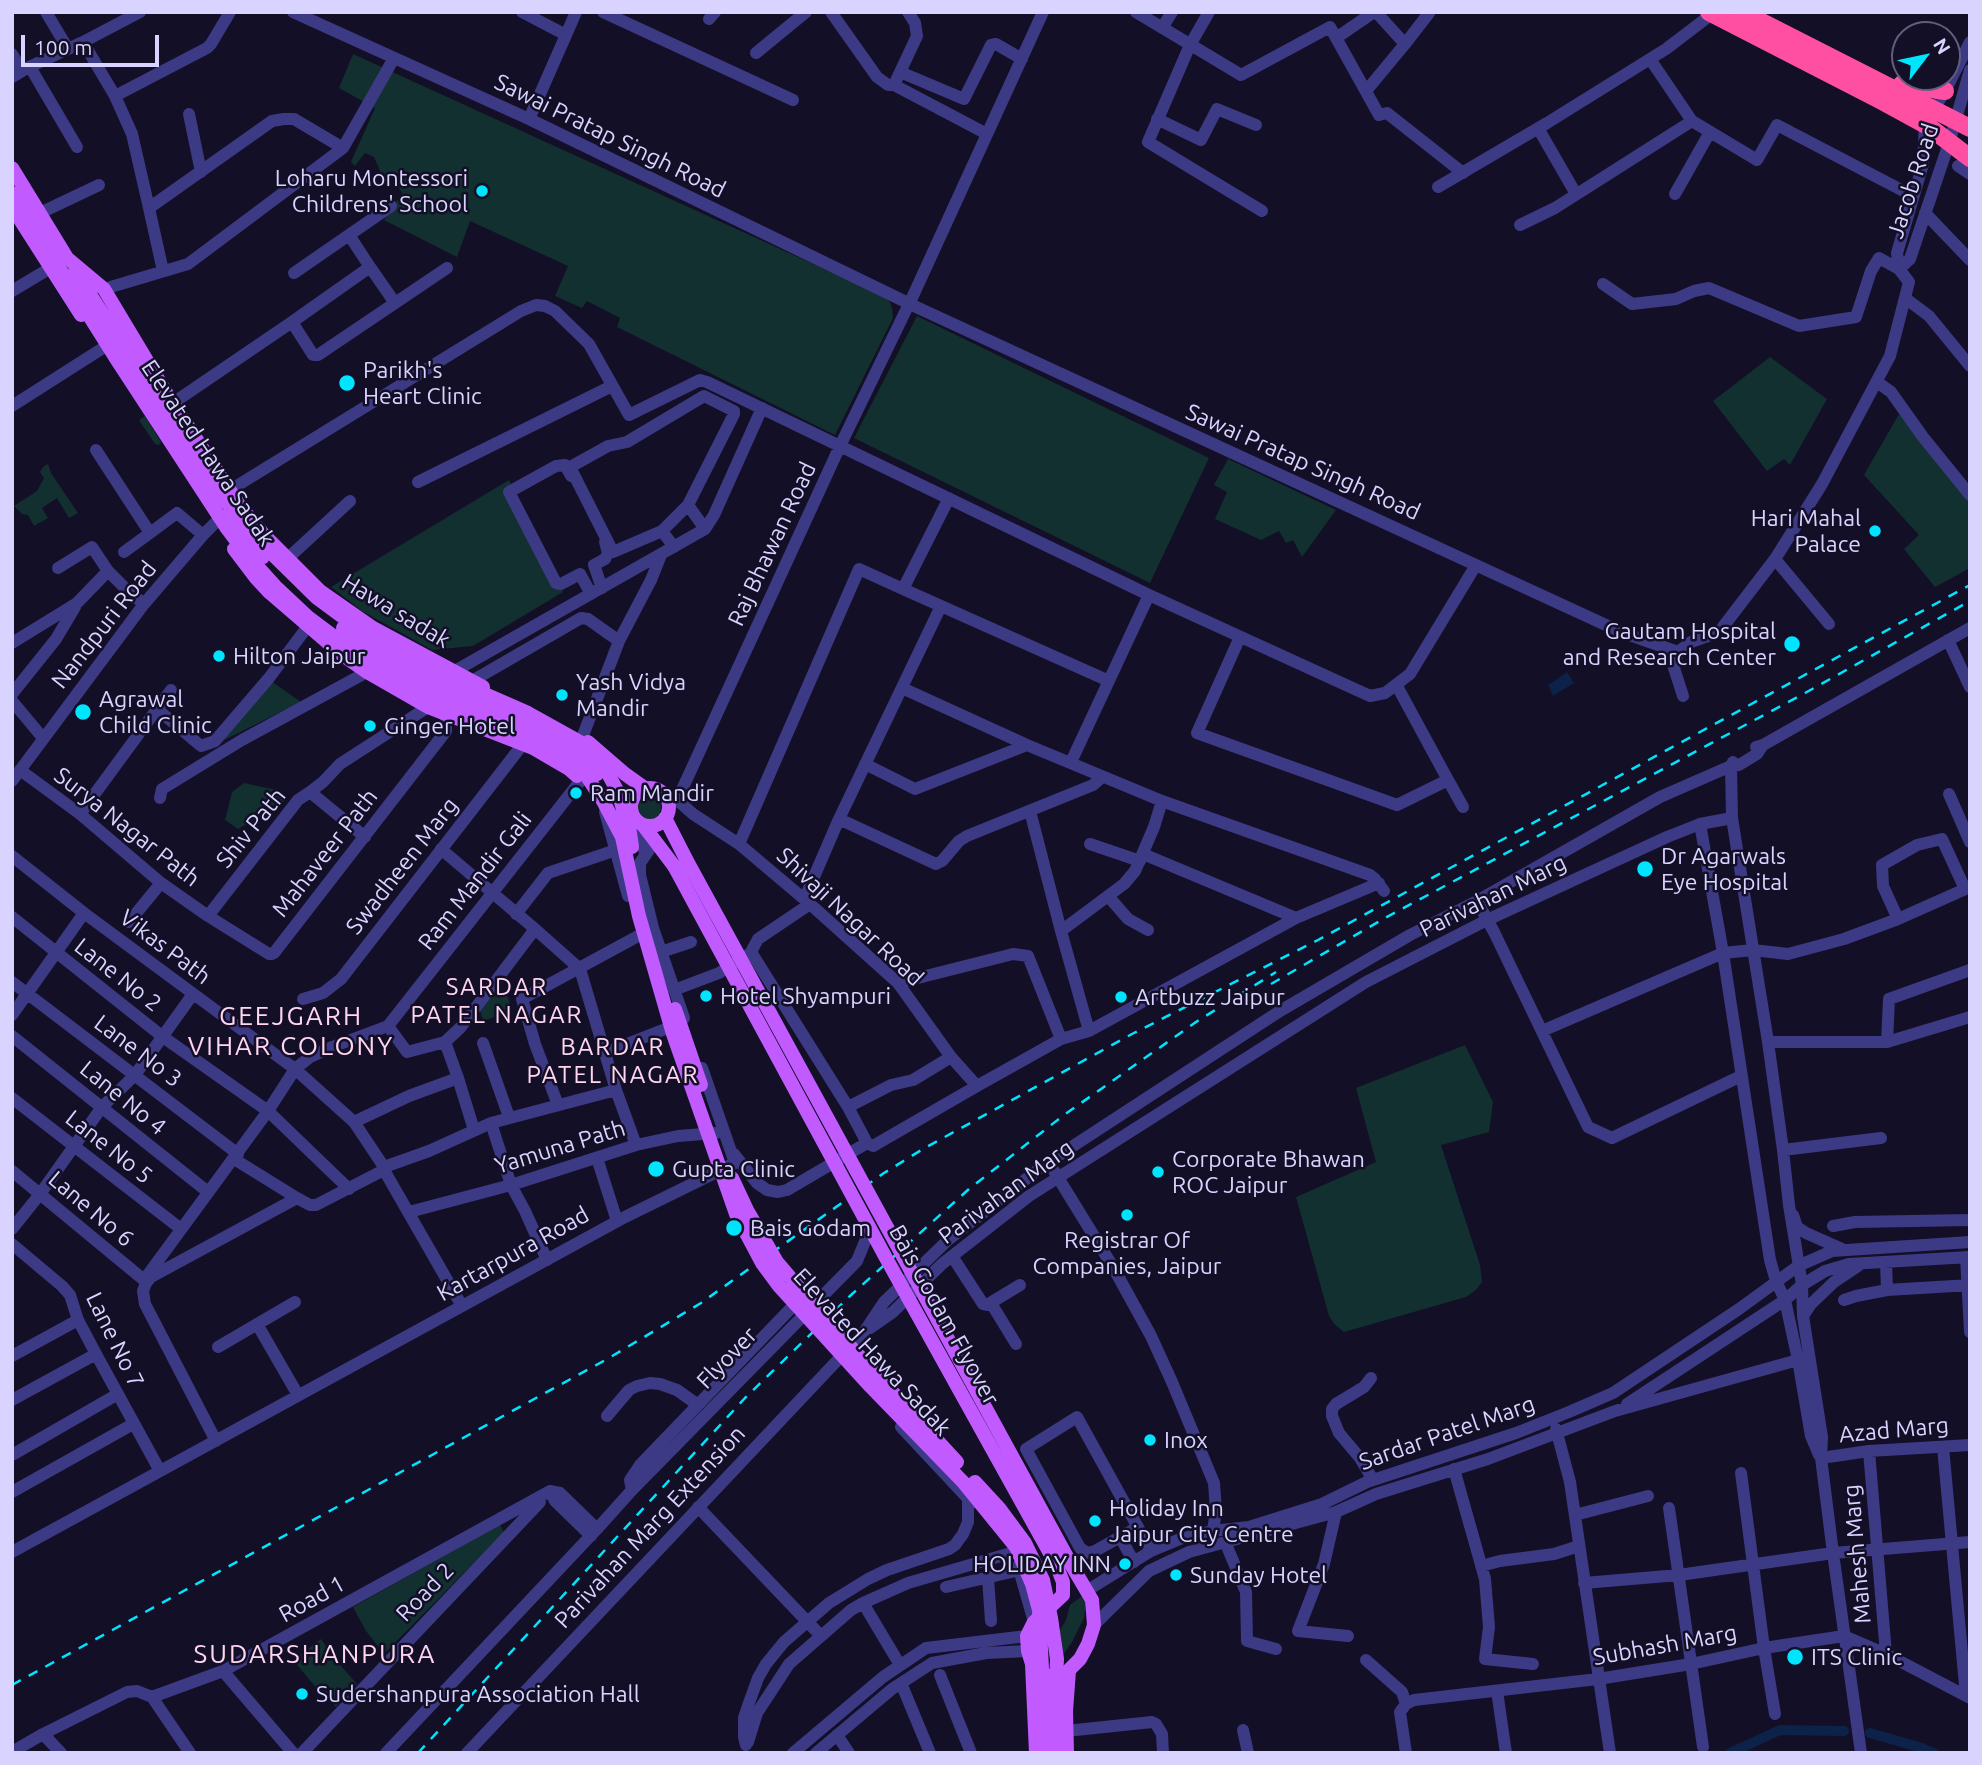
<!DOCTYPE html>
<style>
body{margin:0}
#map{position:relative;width:1982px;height:1765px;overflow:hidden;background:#130f26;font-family:Ubuntu,sans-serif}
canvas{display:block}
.frame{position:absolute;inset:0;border:14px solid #d9d4ff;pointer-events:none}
.north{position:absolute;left:1891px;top:21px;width:70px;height:70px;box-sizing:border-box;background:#130f26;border:2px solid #625e7d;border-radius:50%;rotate:58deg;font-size:19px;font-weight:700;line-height:28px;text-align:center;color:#d9d4ff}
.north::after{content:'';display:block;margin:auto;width:24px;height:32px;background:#00e5ff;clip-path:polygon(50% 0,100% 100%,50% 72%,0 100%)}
.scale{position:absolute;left:21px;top:35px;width:138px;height:32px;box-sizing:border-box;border:4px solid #d9d4ff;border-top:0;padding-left:9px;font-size:21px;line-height:24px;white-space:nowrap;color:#d9d4ff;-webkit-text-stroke:5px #130f26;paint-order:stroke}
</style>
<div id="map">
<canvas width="1982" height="1765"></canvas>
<div class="frame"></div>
<div class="north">N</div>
<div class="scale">100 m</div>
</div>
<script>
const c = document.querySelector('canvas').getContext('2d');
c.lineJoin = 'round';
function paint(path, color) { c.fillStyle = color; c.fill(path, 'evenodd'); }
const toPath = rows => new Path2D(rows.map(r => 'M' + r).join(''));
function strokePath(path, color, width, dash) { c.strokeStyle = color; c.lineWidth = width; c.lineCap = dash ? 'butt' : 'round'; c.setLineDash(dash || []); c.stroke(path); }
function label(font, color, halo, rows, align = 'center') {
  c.font = font + ' Ubuntu,sans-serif'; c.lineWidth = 5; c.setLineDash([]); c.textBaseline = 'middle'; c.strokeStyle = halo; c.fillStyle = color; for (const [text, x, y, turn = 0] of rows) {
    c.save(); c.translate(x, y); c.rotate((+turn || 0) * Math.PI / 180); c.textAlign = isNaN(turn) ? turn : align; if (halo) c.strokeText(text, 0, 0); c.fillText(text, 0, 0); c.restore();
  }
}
const green = toPath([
 [353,54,881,295,890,302,892,308,893,318,835,435,617,327,620,318,587,301,582,308,555,296,568,266,470,221,457,257,384,220,402,193,391,174,382,176,374,157,365,153,355,166,351,162,375,108,339,88],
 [917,316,1209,458,1150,583,854,438],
 [1770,357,1827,399,1790,465,1784,459,1767,471,1713,401],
 [1899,414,1970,493,1970,568,1935,587,1904,549,1919,535,1864,475],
 [145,416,161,442,159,445,155,444,139,420],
 [1228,459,1336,510,1302,557,1293,540,1286,543,1279,531,1261,540,1215,519,1227,492,1214,485],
 [48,464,51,473,78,513,69,518,57,498,42,508,48,518,34,526,28,515,22,514,14,506,37,491,44,478,40,472,43,467],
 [509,480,563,592,473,646,432,650,362,611,331,587],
 [271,681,301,702,222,741],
 [244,783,281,791,287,800,238,829,225,820,232,792],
 '635 807a13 13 0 1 1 26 0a13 13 0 1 1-26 0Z',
 [497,987,508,997,512,1011,483,1021,480,1010],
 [1465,1045,1493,1102,1489,1132,1441,1145,1480,1265,1482,1282,1476,1290,1466,1297,1344,1332,1334,1324,1329,1316,1296,1197,1376,1162,1356,1088],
 [500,1525,504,1532,384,1654,366,1631,353,1607],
 [1081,1597,1086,1601,1084,1618,1072,1642,1059,1661,1051,1659,1050,1647,1066,1620,1070,1605],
 [321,1639,334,1658,357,1684,336,1707,313,1684,293,1660]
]);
const water = toPath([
 [1567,672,1574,683,1553,696,1548,685]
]);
const canal = toPath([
 [1870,1733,1922,1748,1934,1753],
 [1730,1753,1780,1730,1844,1731]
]);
const minor = toPath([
 [46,12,68,49],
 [230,12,211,44,207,48,115,96,132,134,149,208,272,121,284,119,294,119,343,148,394,58],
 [293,12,529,119,906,302],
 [522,12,566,35,576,12],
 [603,12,793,100],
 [831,12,877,77,888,85,894,85,917,36,915,23,908,12],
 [1136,12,1241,75,1330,27,1379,115,1387,113,1463,173],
 [1209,12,1190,45,1148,142,1262,211],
 [1376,12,1405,44,1429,13],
 [709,19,715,12],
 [1162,28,1172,12],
 [1336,38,1374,12],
 [83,42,115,96],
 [756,53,806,12],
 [12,54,22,71],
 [30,67,77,147],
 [900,72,964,99,991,45,996,44,1022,59],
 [12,77,27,68,83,42,140,12],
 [894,85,987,134],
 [1366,91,1405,44],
 [189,114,201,172],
 [529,119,566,35],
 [1157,119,1201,140,1217,109,1256,125],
 [1692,121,1757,160,1777,125,1913,196],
 [1538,128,1576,194],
 [1958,166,1970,174],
 [1438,187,1547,123,1666,49,1708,17],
 [1675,194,1710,132],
 [391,206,349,235,370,267,292,322,313,355,318,355,447,268],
 [149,208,163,271],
 [40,213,99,185],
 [1925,213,1970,260],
 [1520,225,1555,208,1692,121,1650,59],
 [370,267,395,303],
 [1899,269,1897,253,1923,164,1925,123,1945,91,1970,42],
 [1899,269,1910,259,1950,140,1970,70],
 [294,273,349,235],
 [1603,284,1632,304,1676,299,1694,291,1709,288,1799,326,1856,317,1871,271,1879,258,1899,269,1909,282,1890,356,1822,484,1787,540,1775,559,1719,632,1691,642,1678,652,1674,668,1683,696],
 [104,289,188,264,343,148],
 [12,291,57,264],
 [912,298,1043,12],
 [1905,298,1929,316,1970,366],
 [914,306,1621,632,1678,652],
 [1877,382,1891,392,1923,437,1970,495],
 [173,403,292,322],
 [12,406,103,348],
 [96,450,150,533,177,513,203,535],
 [571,476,565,465,556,466,509,492,556,583,561,584,580,574,591,594],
 [418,482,612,386],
 [230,490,521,311,536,305,545,306,555,311,589,344,629,415,700,380,707,382,1149,595],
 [949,498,903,589,1109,681],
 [662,531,688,505],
 [674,547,662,531,613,552,571,469,572,466,608,446,627,442,704,396,734,411,734,414,688,505,705,529],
 [124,552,150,533],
 [287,559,350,501],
 [1775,559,1829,624],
 [58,568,92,547,108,571],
 [602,588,594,565,605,559,608,553,605,542],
 [941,606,839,819,807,893,810,904,758,939,751,952,848,1107,867,1143,873,1146,977,1086],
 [1240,637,1197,733,1397,805,1448,780,1397,686],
 [1948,640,1970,687],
 [12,643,77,603,108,571,128,591,144,604],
 [453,672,705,529,714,515,762,408],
 [472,681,581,618,588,619,619,641],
 [902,688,1027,745,1162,801,1370,875,1375,879,1384,891],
 [12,694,56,639,75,607],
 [12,701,43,738],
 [157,709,171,690],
 [582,738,619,641,651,580,661,555],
 [1756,747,1763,745,1970,628],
 [1071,762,1149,595,1370,696,1385,693,1410,674,1476,565],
 [1733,762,1731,766,1732,818,1768,1042,1783,1150,1789,1205,1802,1285,1803,1316,1822,1437,1821,1458,1833,1553,1861,1753],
 [865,764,915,789,1027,745],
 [20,770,80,814,161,883,208,916,269,954,272,954,274,953,446,731,446,715],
 [1448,780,1463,807],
 [12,781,144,604,203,535,216,522,228,514],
 [310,792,323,782,340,764,428,707],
 [1949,794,1970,842],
 [160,798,162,789,242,740,367,672],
 [675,798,693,814,739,844,810,904,898,983,951,1057,977,1086,1061,1039,1089,1031],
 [668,802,680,794,840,446,908,306],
 [1030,811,1061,931,1124,884,1135,871,1154,827,1162,801],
 [605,812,628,896],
 [80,814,157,709,201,746,215,741,269,678,308,626],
 [630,818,646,854],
 [839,819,936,864,942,861,959,841,967,836,1093,785,1102,777],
 [1700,824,1723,953,1770,1260,1776,1281,1785,1300,1798,1360,1811,1436,1819,1455],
 [655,841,640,863,640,875,653,928,684,1018],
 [739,844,859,569,903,589],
 [1090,844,1140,861],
 [441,849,535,929,580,969,616,1090,636,1145],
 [1143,854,1296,918],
 [12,856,84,913,295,1069,354,1122,384,1167,384,1170,462,1306],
 [1108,896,1128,919,1148,930],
 [1477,901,1494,932,1588,1127,1612,1138,1741,1076],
 [516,914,548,873,616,850,621,853],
 [208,916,298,800,310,792,365,837],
 [12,917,163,1037,268,1111,295,1069,310,1057,332,1047,388,1026,581,780],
 [1898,919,1883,886,1882,865,1917,845,1942,839,1965,889],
 [129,922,161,883],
 [1061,931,1089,1031,1296,918,1379,883],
 [661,952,691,942],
 [12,982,238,1154],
 [898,983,1013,954,1028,956,1061,1039],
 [674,990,719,973,749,954],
 [303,999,323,993,341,979,523,744],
 [12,1015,84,913],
 [388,1026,407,1052,445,1042,461,1027,535,929],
 [1542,1031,1723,953,1753,950,1788,954,1844,939,1898,919,1970,887],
 [12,1036,208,1192],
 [445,1042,458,1078,474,1130],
 [1768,1042,1887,1042,1970,1017],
 [1887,1042,1889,999,1970,970],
 [483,1043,509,1117],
 [604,1053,678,1024],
 [12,1098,181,1229],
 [558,1105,535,1044,522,999,651,929],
 [848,1107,891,1085,913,1080,951,1057],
 [354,1122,409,1096,458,1078],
 [1783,1150,1881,1138],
 [734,1154,757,1183,767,1190,778,1192,787,1190,867,1143],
 [597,1158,617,1221],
 [234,1159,297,1198,310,1205,316,1205,384,1170],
 [384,1167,429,1151,491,1123],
 [12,1171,144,1280,268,1111,349,1189],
 [1054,1171,1113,1267,1151,1336,1172,1382,1214,1483,1216,1511,1212,1537],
 [409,1212,511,1185,636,1145,678,1136,716,1133],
 [1793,1215,1797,1227,1806,1233,1842,1249],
 [1833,1226,1855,1222,1970,1220],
 [12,1229,40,1194,102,1107,135,1075,193,994],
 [12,1244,62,1286,70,1295,78,1320,96,1354,160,1471],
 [952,1256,983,1304,987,1305,1020,1285],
 [1966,1257,1970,1332],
 [547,1260,525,1211,511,1185,491,1123,616,1090],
 [1886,1262,1887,1290],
 [1844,1300,1856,1296,1887,1290,1970,1285],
 [991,1303,1016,1344],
 [1803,1316,1811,1304,1834,1282,1858,1266],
 [257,1324,298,1395],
 [870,1328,893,1312,942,1264,1029,1196,1366,982,1487,920,1667,837,1700,824,1732,818],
 [218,1347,295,1302],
 [12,1356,78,1320],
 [1371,1378,1364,1387,1336,1404,1332,1409,1332,1416,1339,1433,1360,1458,1373,1480],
 [12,1400,96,1354],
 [1627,1404,1785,1300,1802,1285,1825,1271,1849,1264,1970,1257],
 [607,1416,629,1390,637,1386,650,1383,660,1384,677,1390,698,1405],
 [901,1427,972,1503],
 [1556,1429,1570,1482,1610,1753],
 [216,1441,145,1304,143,1291,146,1283,151,1277,297,1198],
 [1943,1447,1966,1696],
 [1869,1451,1886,1654],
 [12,1455,118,1394],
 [1821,1458,1869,1451,1970,1445],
 [1454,1469,1485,1579,1489,1627,1485,1659,1533,1664],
 [1741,1473,1764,1648,1775,1714],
 [632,1490,630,1480,640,1465,796,1303],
 [550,1491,560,1493,597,1529],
 [550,1491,555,1501,591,1536],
 [12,1492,133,1424],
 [698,1507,821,1636],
 [1669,1508,1703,1747],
 [1336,1512,1324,1564,1298,1631,1348,1636],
 [1575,1515,1648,1496],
 [1138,1527,1095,1551,1087,1553,1080,1548,1026,1449,1077,1417,1151,1551],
 [1120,1537,1134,1562],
 [1226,1544,1246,1592,1247,1641,1276,1649],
 [12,1552,625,1217,735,1163,702,1068],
 [1018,1566,1034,1622],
 [1481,1566,1500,1561,1554,1554,1579,1546],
 [988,1578,991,1621],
 [1584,1583,1679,1575,1833,1553,1970,1542],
 [946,1587,1020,1570],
 [1088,1590,1151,1551,1180,1539,1212,1531,1249,1527,1322,1504,1367,1482,1516,1433,1569,1412,1613,1393,1739,1309,1798,1266,1832,1251,1970,1242],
 [863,1603,900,1665],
 [1094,1625,1149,1571,1189,1552,1336,1512,1376,1494,1488,1459,1615,1411,1798,1360],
 [1366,1660,1402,1692,1406,1704],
 [223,1671,293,1753],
 [940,1675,971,1753],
 [901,1683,930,1753],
 [1497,1691,1506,1753],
 [152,1697,190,1753],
 [1243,1730,1248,1753],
 [1066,1731,1152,1722,1156,1724,1162,1734,1163,1753],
 [43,1734,61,1753],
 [837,1735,849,1753],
 [748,1742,757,1713,789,1664,851,1610,863,1603,908,1583,1011,1553],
 [746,1745,744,1737,744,1718,749,1703,758,1678,766,1664,784,1642,829,1603,868,1579,887,1570,949,1549,955,1545,963,1534,968,1522,968,1499],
 [12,1752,43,1734,127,1692,137,1691,152,1697,223,1671,550,1491],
 [302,1753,540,1502],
 [386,1753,597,1529,632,1490,857,1261,866,1239,867,1224],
 [467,1753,864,1332,884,1302,948,1240,1044,1165,1280,1011,1410,935,1477,901,1660,797,1731,766,1739,765,1757,754,1763,745],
 [793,1753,883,1677,926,1648,1027,1636],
 [816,1753,892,1689,932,1663,986,1653,1028,1651],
 [1406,1753,1400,1712,1406,1704,1414,1700,1598,1679,1691,1664,1764,1648,1844,1636,1886,1654,1970,1698]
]);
const major = toPath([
 [12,168,67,258,104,289,167,394,240,506,264,535,320,591,373,628,483,687],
 [12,207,81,315],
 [75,271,180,434],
 [228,515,263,557],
 [234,549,256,578,269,592,341,654,367,672,428,707,533,748,569,769,577,776],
 [588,742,625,774,646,789],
 '631 807a19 19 0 1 1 38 0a19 19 0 1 1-38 0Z',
 [665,818,686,859],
 [643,825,674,866],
 [1056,1564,1063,1582,1063,1595,1034,1622,1027,1636,1028,1651,1032,1664,1038,1673,1052,1677,1064,1675,1080,1659,1088,1644,1094,1625,1092,1600,1072,1566],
 [1032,1664,1036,1753],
 [1067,1753,1066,1711,1069,1671]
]);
const highway = toPath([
 [1902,84,1945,91]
]);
const rail = toPath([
 [1715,12,1871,91,1932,125,1970,152],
 [1271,984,1385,918,1805,693,1970,601],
 [12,1685,609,1358,701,1303,884,1173,923,1149,1132,1034,1318,940,1970,585],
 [418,1753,745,1398,851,1295,969,1189,1064,1115,1196,1022,1276,972]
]);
const majorBridge = toPath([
 [12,193,117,360,226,527,247,555,275,586,308,617,352,650,411,688,539,743,566,759,586,775,603,801,622,837,639,916,673,1034,736,1214,762,1263,779,1286,870,1386,964,1483,1016,1547,1032,1584,1039,1610,1043,1688,1044,1753],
 [180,434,227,503,260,542,317,598,348,621,416,664,528,713,582,743,606,770,618,792,630,833,632,847],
 [343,628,359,640,418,677,552,738,574,751,592,768,597,774],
 [686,859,1072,1566],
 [674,866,886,1258,1056,1564],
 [675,1009,701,1085],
 [732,1178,747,1210,777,1262,838,1333,957,1462],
 [975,1482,999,1508,1025,1543,1043,1580,1051,1618,1057,1659,1055,1701,1056,1753]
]);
const highwayBridge = toPath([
 [1709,12,1884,102,1928,126,1970,158],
 [1742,12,1970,128]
]);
const markers = [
 [482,191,7,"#00e5ff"],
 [347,383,9,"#00e5ff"],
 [1875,531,7,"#00e5ff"],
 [1792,644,9,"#00e5ff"],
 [219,656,7,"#00e5ff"],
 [562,695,7,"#00e5ff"],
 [83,712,9,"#00e5ff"],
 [370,726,7,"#00e5ff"],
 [576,793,7,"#00e5ff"],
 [1645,869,9,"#00e5ff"],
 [706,996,7,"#00e5ff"],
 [1121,997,7,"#00e5ff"],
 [656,1169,9,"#00e5ff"],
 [1158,1172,7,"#00e5ff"],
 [1127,1215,7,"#00e5ff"],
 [734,1228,9,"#00e5ff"],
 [1150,1440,7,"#00e5ff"],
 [1095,1521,7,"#00e5ff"],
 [1125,1564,7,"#00e5ff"],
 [1176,1575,7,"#00e5ff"],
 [1795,1657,9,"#00e5ff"],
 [302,1694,7,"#00e5ff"]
];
const streetNames = [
 ["Sawai Pratap Singh Road",610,136,26],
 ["Jacob Road",1913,181,-72],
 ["Elevated Hawa Sadak",208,453,56],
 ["Sawai Pratap Singh Road",1303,462,24],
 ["Raj Bhawan Road",772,544,-65],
 ["Hawa sadak",396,611,31],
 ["Nandpuri Road",104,625,-52],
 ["Surya Nagar Path",127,827,38],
 ["Shiv Path",251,828,-51],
 ["Mahaveer Path",325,853,-52],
 ["Swadheen Marg",402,866,-52],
 ["Ram Mandir Gali",475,881,-52],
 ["Parivahan Marg",1493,896,-26],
 ["Shivaji Nagar Road",850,917,43],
 ["Vikas Path",165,947,37],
 ["Lane No 2",118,975,38],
 ["Lane No 3",138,1051,37],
 ["Lane No 4",123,1098,39],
 ["Lane No 5",109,1147,38],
 ["Yamuna Path",560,1147,-17],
 ["Parivahan Marg",1006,1192,-36],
 ["Lane No 6",91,1209,40],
 ["Kartarpura Road",513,1254,-29],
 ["Bais Godam Flyover",944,1315,61],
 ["Lane No 7",115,1340,64],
 ["Elevated Hawa Sadak",872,1352,47],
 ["Flyover",727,1358,-46],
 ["Azad Marg",1894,1430,-5],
 ["Sardar Patel Marg",1447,1433,-19],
 ["Parivahan Marg Extension",650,1527,-47],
 ["Mahesh Marg",1857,1554,-95],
 ["Road 2",425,1592,-46],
 ["Road 1",312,1599,-29],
 ["Subhash Marg",1665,1645,-10]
];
const poiNames = [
 ["Loharu Montessori",468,178,"right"],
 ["Childrens' School",468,204,"right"],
 ["Parikh's",363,370],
 ["Heart Clinic",363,396],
 ["Hari Mahal",1861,518,"right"],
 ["Palace",1861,544,"right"],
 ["Gautam Hospital",1776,631,"right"],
 ["and Research Center",1776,657,"right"],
 ["Hilton Jaipur",233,656],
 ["Yash Vidya",576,682],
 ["Mandir",576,708],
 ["Agrawal",99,699],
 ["Child Clinic",99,725],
 ["Ginger Hotel",384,726],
 ["Ram Mandir",590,793],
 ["Dr Agarwals",1661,856],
 ["Eye Hospital",1661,882],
 ["Hotel Shyampuri",720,996],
 ["Artbuzz Jaipur",1135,997],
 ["Corporate Bhawan",1172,1159],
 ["ROC Jaipur",1172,1185],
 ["Gupta Clinic",672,1169],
 ["Bais Godam",750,1228],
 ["Registrar Of",1127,1240,"center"],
 ["Companies, Jaipur",1127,1266,"center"],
 ["Inox",1164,1440],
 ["Holiday Inn",1109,1508],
 ["Jaipur City Centre",1109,1534],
 ["HOLIDAY INN",1111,1564,"right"],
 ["Sunday Hotel",1190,1575],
 ["ITS Clinic",1811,1657],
 ["Sudershanpura Association Hall",316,1694]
];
const neighbourhoodNames = [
 ["SARDAR",497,987],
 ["PATEL NAGAR",497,1015],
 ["BARDAR",613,1047],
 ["PATEL NAGAR",613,1075]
];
const quarterNames = [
 ["GEEJGARH",291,1016],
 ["VIHAR COLONY",291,1046],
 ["SUDARSHANPURA",315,1654]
];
paint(green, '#12302f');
paint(water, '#0c2248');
strokePath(canal, '#0c2248', 10);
strokePath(minor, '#3d3a85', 12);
strokePath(major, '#c25bff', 14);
strokePath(highway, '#ff4fa3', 18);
strokePath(rail, '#00e5ff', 2.5, [10, 9]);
strokePath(majorBridge, '#c25bff', 14);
strokePath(highwayBridge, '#ff4fa3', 18);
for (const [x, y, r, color] of markers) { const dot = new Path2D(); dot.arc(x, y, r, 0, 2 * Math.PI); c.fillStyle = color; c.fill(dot); strokePath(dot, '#130f26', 2.5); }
label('23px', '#d9d4ff', '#130f26', streetNames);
label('23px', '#d9d4ff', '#130f26', poiNames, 'left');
c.letterSpacing = '2px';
label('24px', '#ffd6f0', '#130f26', neighbourhoodNames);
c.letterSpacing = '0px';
c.letterSpacing = '2px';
label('26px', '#ffd6f0', '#130f26', quarterNames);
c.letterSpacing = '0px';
</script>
